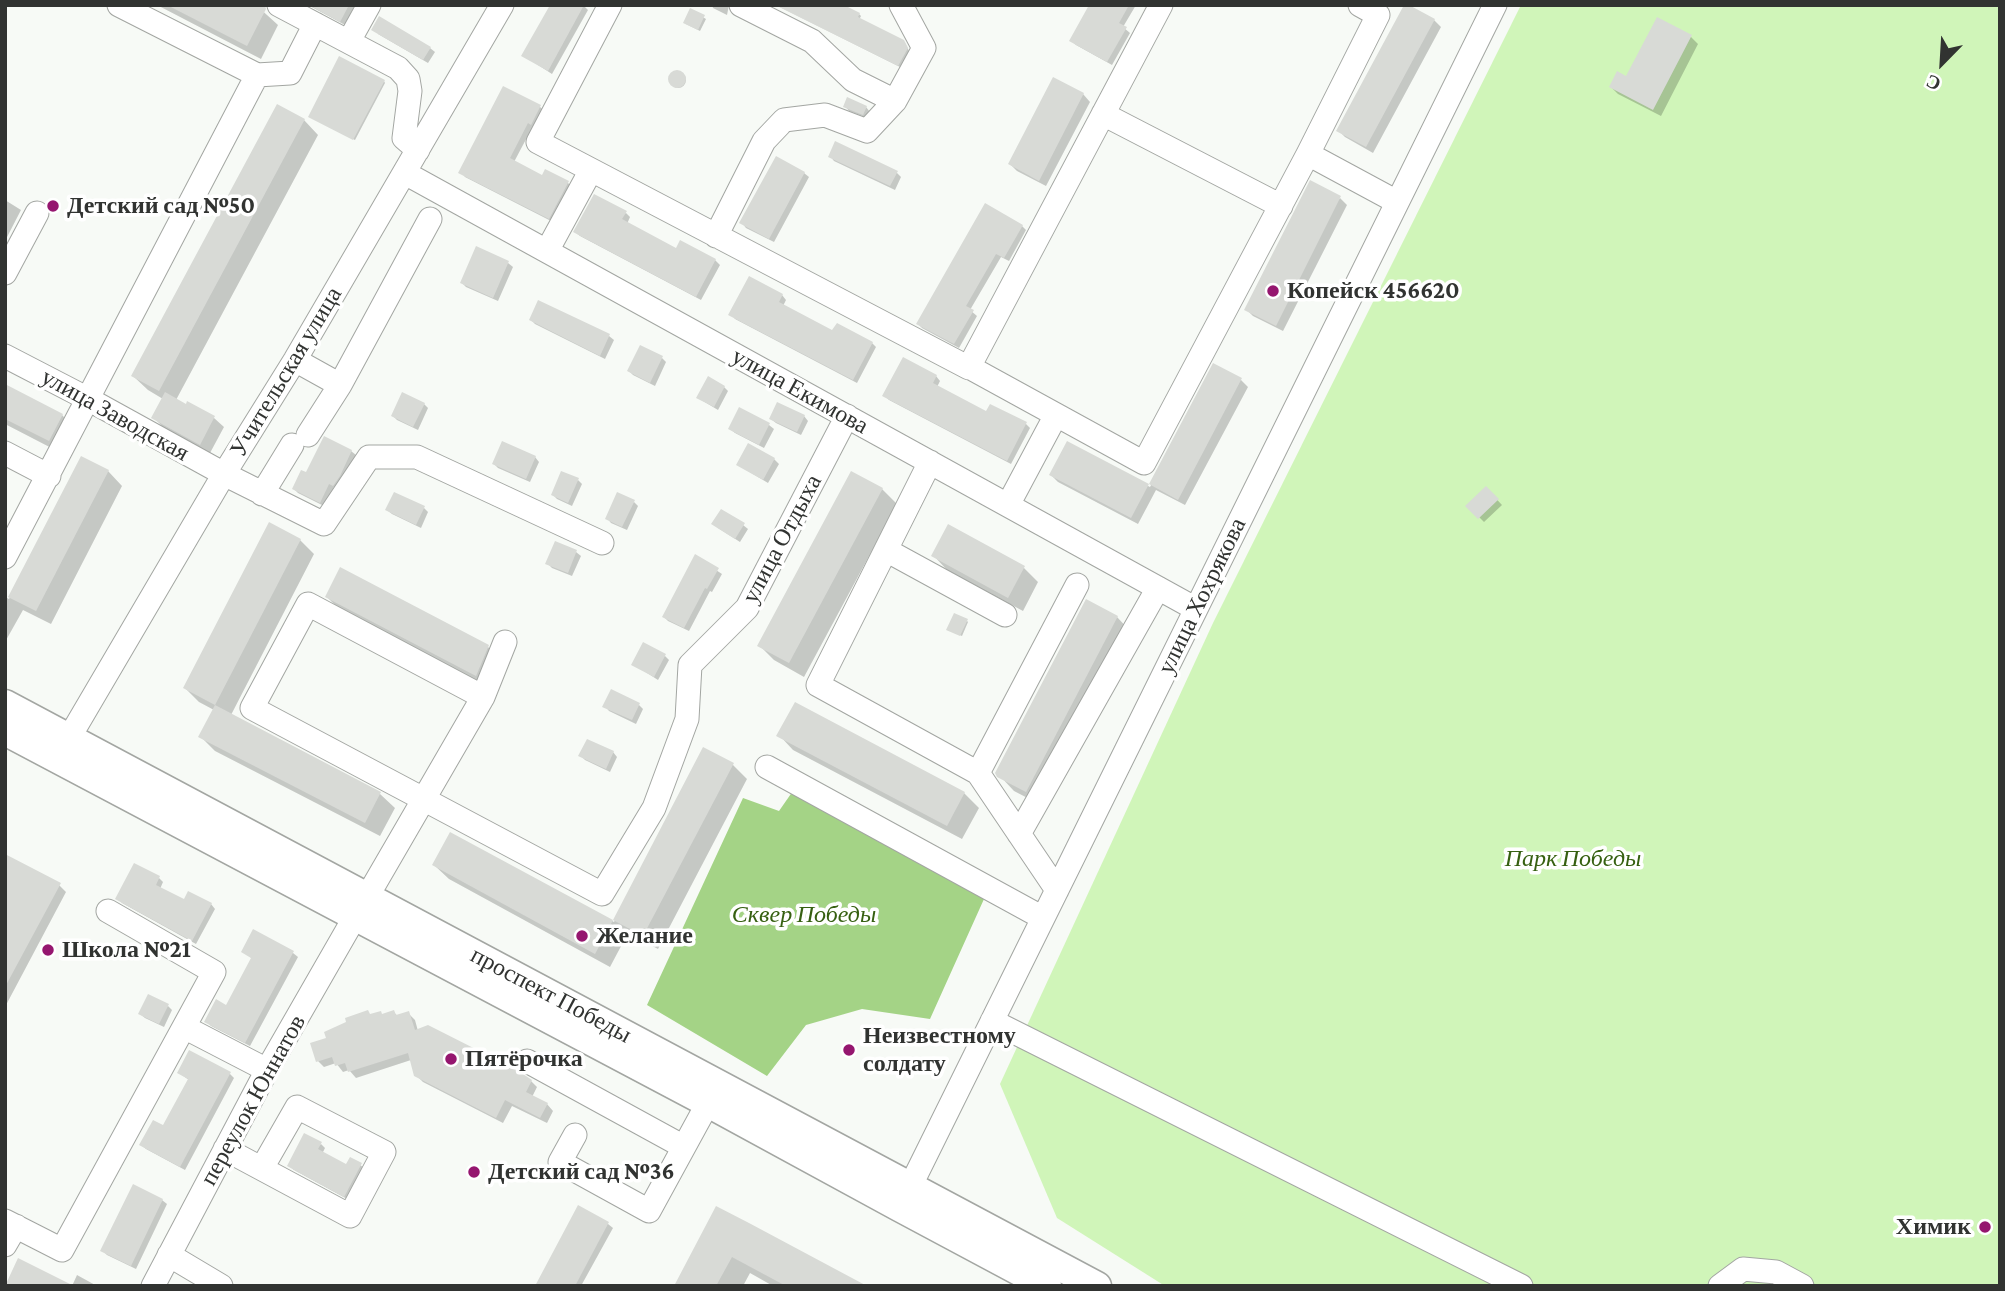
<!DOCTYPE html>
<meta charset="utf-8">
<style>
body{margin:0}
#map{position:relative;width:2005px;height:1291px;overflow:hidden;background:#f7faf6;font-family:"Crimson Pro",serif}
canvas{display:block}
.frame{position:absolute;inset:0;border:7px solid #313331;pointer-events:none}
.north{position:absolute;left:1907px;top:28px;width:70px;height:70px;-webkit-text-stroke:5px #fff;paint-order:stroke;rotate:204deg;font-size:19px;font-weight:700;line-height:28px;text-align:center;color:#313331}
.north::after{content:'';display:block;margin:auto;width:24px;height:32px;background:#313331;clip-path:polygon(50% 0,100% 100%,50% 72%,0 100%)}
</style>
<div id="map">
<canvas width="2005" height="1291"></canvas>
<div class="frame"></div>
<div class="north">С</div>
</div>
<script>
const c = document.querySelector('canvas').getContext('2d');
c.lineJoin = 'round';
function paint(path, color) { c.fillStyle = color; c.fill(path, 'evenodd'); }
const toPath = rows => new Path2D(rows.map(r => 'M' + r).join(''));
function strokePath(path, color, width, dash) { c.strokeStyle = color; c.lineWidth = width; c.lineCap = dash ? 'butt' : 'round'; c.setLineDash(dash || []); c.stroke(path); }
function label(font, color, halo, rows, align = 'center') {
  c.font = font + ' "Crimson Pro",serif'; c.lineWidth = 7; c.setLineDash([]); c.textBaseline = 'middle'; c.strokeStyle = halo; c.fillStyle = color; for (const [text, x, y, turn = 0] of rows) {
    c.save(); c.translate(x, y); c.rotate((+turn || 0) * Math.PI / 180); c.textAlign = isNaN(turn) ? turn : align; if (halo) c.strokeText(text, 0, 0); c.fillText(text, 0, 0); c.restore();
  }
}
const green = toPath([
 [1521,5,2000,5,2000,1286,1165,1286,1057,1218,1000,1084,1213,623]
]);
const forest = toPath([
 [795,788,984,899,930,1019,862,1009,806,1025,767,1076,647,1005,743,798,779,811]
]);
const shadow = toPath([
 [157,5,256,5,278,25,261,59],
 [308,5,355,5,345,25],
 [583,5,588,10,552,74,524,56],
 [712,5,729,5,727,15,713,8],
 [776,5,859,14,861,16,859,20,905,43,909,51,900,67],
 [1091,5,1136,5,1123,27,1130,33,1112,65,1076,45,1071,40],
 [1406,5,1414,5,1412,9,1434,20,1441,27,1373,153,1345,137,1338,130],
 [691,10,706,19,700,31,686,24],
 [380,19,430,48,435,52,428,63,378,34],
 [1657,19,1691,37,1698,44,1661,116,1618,94,1611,87,1627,78],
 '670 80a8 8 0 1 1 16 0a8 8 0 1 1-16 0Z',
 [384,81,385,83,355,140,312,118],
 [504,88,540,107,545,111,536,128,533,126,514,162,542,177,568,183,572,187,553,222,465,177,461,172],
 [1083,94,1090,102,1046,186,1017,171,1010,164],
 [845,106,866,107,870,112,868,118,849,111],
 [304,120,318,135,176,400,187,406,188,404,214,418,224,427,210,453,163,427,153,417,163,399,148,390,133,376],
 [830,156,897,173,901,177,895,190,834,161],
 [804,173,809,177,774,242,746,228,742,223],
 [1340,198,1347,205,1283,331,1253,316,1246,309],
 [5,200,21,210,5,241],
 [626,213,630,217,627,224,677,250,715,260,720,265,701,300,580,236,575,232],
 [1022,226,1026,230,1009,261,1001,257,970,310,977,316,959,348,922,328,918,324],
 [477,249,508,263,513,267,498,301,466,287,462,283],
 [782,295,786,300,783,306,833,333,872,343,876,347,857,383,735,319,731,314],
 [539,302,609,336,614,340,605,359,535,324,531,320],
 [662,358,666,362,655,386,633,375,629,371],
 [1214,366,1241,380,1248,387,1185,505,1156,490,1138,524,1058,482,1051,475,1068,444,1150,487],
 [936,376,940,381,937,387,987,414,1026,424,1030,428,1011,464,889,400,884,395],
 [5,386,62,415,76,430,63,454,5,424],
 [724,387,728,391,718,410,698,398],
 [424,404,428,408,418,430,397,420,393,416],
 [804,416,808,421,801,435,776,423,771,419],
 [769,425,774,429,764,448,735,433,730,429],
 [351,451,356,455,344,480,338,489,334,487,324,506,298,493,294,489,307,474],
 [535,457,539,462,530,482,498,468,494,464],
 [81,458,108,471,122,486,51,624,23,610,5,642,5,597,9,599],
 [774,459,779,464,768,483,738,465],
 [578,480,582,484,572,506,557,499,553,495],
 [1486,488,1502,505,1484,522,1468,506],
 [882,489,897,504,804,677,774,660,760,646],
 [634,502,638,506,627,530,611,523,607,518],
 [424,508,428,512,421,528,392,514,387,510],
 [743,525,748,529,740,542,718,528],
 [300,540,314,554,231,715,380,794,395,808,380,836,215,751,200,736,214,710,199,702,185,688],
 [556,543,576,552,581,556,572,576,552,568,548,564],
 [933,555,1024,568,1038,582,1023,611,947,570],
 [696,557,722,574,712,592,710,591,689,631,668,621,664,617],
 [327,597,488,647,502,661,491,689,341,611],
 [1117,617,1131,632,1041,805,1014,791,999,775],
 [967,621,968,622,962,636,950,631],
 [665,656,669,660,658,680,633,664],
 [639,705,643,709,636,724,609,711,605,706],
 [779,735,964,793,979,808,962,839,793,750],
 [704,750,733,765,747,779,658,949,628,933,610,967,449,879,434,865,451,834,614,922],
 [613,752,617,757,610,772,585,760,581,756],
 [159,878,163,882,160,889,185,902,211,904,215,909,196,944,122,903,118,899],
 [59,885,66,892,5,1007,5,919],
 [254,931,293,953,298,957,250,1046,211,1026,206,1021,227,1007,253,959,243,952],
 [168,1006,172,1010,164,1027,145,1018,140,1014],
 [393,1012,398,1016,408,1013,415,1020,418,1031,531,1081,537,1087,532,1097,547,1104,553,1111,547,1123,512,1106,503,1123,423,1082,416,1075,411,1060,356,1078,349,1070,343,1072,336,1063,324,1067,318,1061,328,1039,372,1016,383,1015],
 [179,1073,230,1074,234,1078,185,1170,146,1149,141,1145,163,1128,189,1080],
 [321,1144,325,1148,322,1154,347,1166,351,1159,366,1169,349,1200,294,1170,289,1166],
 [162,1200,167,1204,136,1269,107,1255,102,1250],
 [579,1208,608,1224,613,1228,581,1286,537,1286],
 [717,1208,863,1286,773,1286,750,1273,743,1286,676,1286],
 [77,1275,97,1286,72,1286]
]);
const building = toPath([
 [167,5,265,5,266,9,247,46],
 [309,5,349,5,340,22],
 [550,5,584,5,548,71,521,56],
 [775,5,844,5,860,13,858,17,904,40,908,48,898,66],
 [1089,5,1129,5,1119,23,1127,27,1107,62,1069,41],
 [1404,5,1409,5,1435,19,1366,147,1336,131],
 [690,8,705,15,698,30,683,23],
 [379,16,431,47,423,60,371,30],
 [1657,17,1692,35,1653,110,1609,87,1617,71,1626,76],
 [339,56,385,80,353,140,308,117],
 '668 79a9 9 0 1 1 18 0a9 9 0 1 1-18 0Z',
 [1053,77,1084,93,1039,181,1008,164],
 [503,86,541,105,531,125,528,123,510,158,542,175,545,169,569,181,549,219,458,173],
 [847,97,867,106,863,115,843,107],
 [277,104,305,119,159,391,131,376],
 [835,141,898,171,890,186,828,157],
 [776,156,805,172,769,239,739,223],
 [1310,180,1341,196,1276,326,1244,310],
 [594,194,627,211,622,219,676,248,680,240,716,259,696,297,573,232],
 [985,203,1023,225,1004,258,996,254,966,306,974,310,954,344,916,324],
 [476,246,509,261,493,298,460,283],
 [749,276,783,294,779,302,832,330,837,323,873,342,853,380,728,315],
 [538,300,610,334,600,356,529,320],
 [640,345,663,356,650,383,627,371],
 [903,357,937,375,933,383,986,411,990,404,1027,422,1007,461,882,396],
 [1213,363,1242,378,1178,500,1149,484],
 [708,376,725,386,714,407,696,398],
 [5,384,63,414,49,441,5,419],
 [165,392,186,404,187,401,215,416,200,445,151,418],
 [402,392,425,403,413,427,391,416],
 [777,402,805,415,797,432,769,419],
 [739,407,770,423,759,445,728,429],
 [324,436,352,450,340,476,333,486,329,484,320,503,292,489,301,470,306,472],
 [502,441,536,456,526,479,492,464],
 [1067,441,1149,484,1131,518,1049,475],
 [748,443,775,458,763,480,736,465],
 [81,456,109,470,36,611,8,597],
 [561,471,579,478,568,503,551,495],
 [851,471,883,488,789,663,757,646],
 [1486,486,1499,499,1478,519,1465,506],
 [394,492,425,506,416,525,385,510],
 [617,492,635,500,622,527,605,519],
 [721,509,745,523,735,539,711,524],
 [269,522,301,539,215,705,183,688],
 [948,524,1025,566,1008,598,931,556],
 [555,541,577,550,568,573,545,564],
 [695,554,719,568,707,589,705,588,684,628,662,617],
 [340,567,489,645,476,676,325,597],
 [1086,599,1118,616,1026,792,997,777,995,773],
 [954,613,968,619,960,636,946,630],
 [643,642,666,654,654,677,631,665],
 [611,689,640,703,632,720,602,707],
 [795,702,965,792,947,826,776,736],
 [215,705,381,792,365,823,198,737],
 [587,739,614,751,606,769,578,756],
 [703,747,734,763,643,936,613,920],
 [450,832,613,920,595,954,432,865],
 [5,854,61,883,5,987],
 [134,863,160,876,156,885,184,899,188,891,212,903,192,941,115,899],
 [253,929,294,951,245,1043,204,1022,216,999,226,1005,251,958,241,952],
 [148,994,169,1004,159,1024,138,1014],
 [368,1010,370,1014,381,1011,382,1014,394,1010,396,1015,409,1011,415,1030,428,1025,517,1070,532,1080,526,1092,548,1103,540,1118,505,1100,496,1118,414,1076,408,1053,348,1072,345,1063,335,1066,332,1057,316,1062,310,1043,326,1038,324,1032,346,1022,345,1018],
 [189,1050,231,1072,180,1167,139,1145,153,1120,163,1125,188,1079,177,1073],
 [304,1133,322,1142,318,1149,346,1164,350,1157,362,1163,344,1197,287,1166],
 [133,1184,163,1199,131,1266,100,1251],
 [578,1205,609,1222,575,1286,535,1286],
 [716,1206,749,1223,867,1286,786,1286,732,1257,716,1286,674,1286],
 [18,1258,74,1286,5,1286]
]);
const minor = toPath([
 [279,5,398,68,408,79,410,91,404,138,418,150],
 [610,5,538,142,969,368],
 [741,5,812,41,853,80,895,101],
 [1161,5,969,367,1144,463,1308,154,1378,15,1360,5],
 [349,41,369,5],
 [257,75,290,73,315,24],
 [1103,114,1281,206],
 [1308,154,1397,202],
 [405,173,1196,609],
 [716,236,764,141,784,120,825,115,867,131,895,101,924,48,901,5],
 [547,251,591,170],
 [5,273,37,213],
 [5,356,88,399,224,474,324,524,369,457,417,457,602,543],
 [295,360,340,385,430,219],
 [308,435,340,385],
 [5,453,49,476],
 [930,462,818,685,978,773,1077,585],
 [262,494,292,445],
 [1008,505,1056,415],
 [886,550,1005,615],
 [5,557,257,75,119,5],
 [483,697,308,604,252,708,602,894,654,808,687,719,690,665,747,608,847,416],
 [69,738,224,474,295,360,502,5],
 [767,767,1043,918],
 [978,773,1057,890],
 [1019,834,1158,588],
 [367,897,483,697,505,642],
 [992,1021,1521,1286],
 [184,1027,267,1070],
 [527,1061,684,1147],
 [575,1135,560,1162,649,1211,708,1103],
 [225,1149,350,1216,384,1152,297,1107,262,1168],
 [910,1187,1495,5],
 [5,1221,62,1250,214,972,108,911],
 [5,1245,16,1226],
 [169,1255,221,1286],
 [153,1286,267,1070,356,915],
 [1720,1286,1743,1269,1776,1272,1802,1286]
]);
const major = toPath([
 [5,704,1097,1286],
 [5,731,708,1103,899,1207,1047,1286]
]);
const markers = [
 [53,206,7,"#95166f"],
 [1273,291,7,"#95166f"],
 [582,936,7,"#95166f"],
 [48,950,7,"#95166f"],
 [849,1050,7,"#95166f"],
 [451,1059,7,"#95166f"],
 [474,1172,7,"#95166f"],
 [1985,1227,7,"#95166f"]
];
const poiNames = [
 ["Детский сад №50",67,206],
 ["Копейск 456620",1287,291],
 ["Желание",596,936],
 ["Школа №21",62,950],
 ["Неизвестному",863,1036],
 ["солдату",863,1064],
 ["Пятёрочка",465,1059],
 ["Детский сад №36",488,1172],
 ["Химик",1971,1227,"right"]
];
const streetNames = [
 ["Учительская улица",286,372,-59],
 ["улица Екимова",800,391,29],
 ["улица Заводская",115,415,29],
 ["улица Отдыха",782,539,-62],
 ["улица Хохрякова",1202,596,-64],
 ["проспект Победы",551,995,28],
 ["переулок Юннатов",253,1100,-61]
];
const parkNames = [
 ["Парк Победы",1573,859],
 ["Сквер Победы",804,915]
];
paint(green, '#d0f5b9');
paint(forest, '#a4d386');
paint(shadow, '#0003');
paint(building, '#d8dad6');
strokePath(minor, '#a3a6a2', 25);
strokePath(major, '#a3a6a2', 31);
strokePath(minor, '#fff', 23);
strokePath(major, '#fff', 28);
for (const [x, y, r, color] of markers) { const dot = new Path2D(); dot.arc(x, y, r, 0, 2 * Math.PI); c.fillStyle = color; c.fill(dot); strokePath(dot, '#fff', 2.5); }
label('bold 24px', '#313331', '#fff', poiNames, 'left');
label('24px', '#313331', '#fff', streetNames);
label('italic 24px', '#366011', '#fff', parkNames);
</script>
